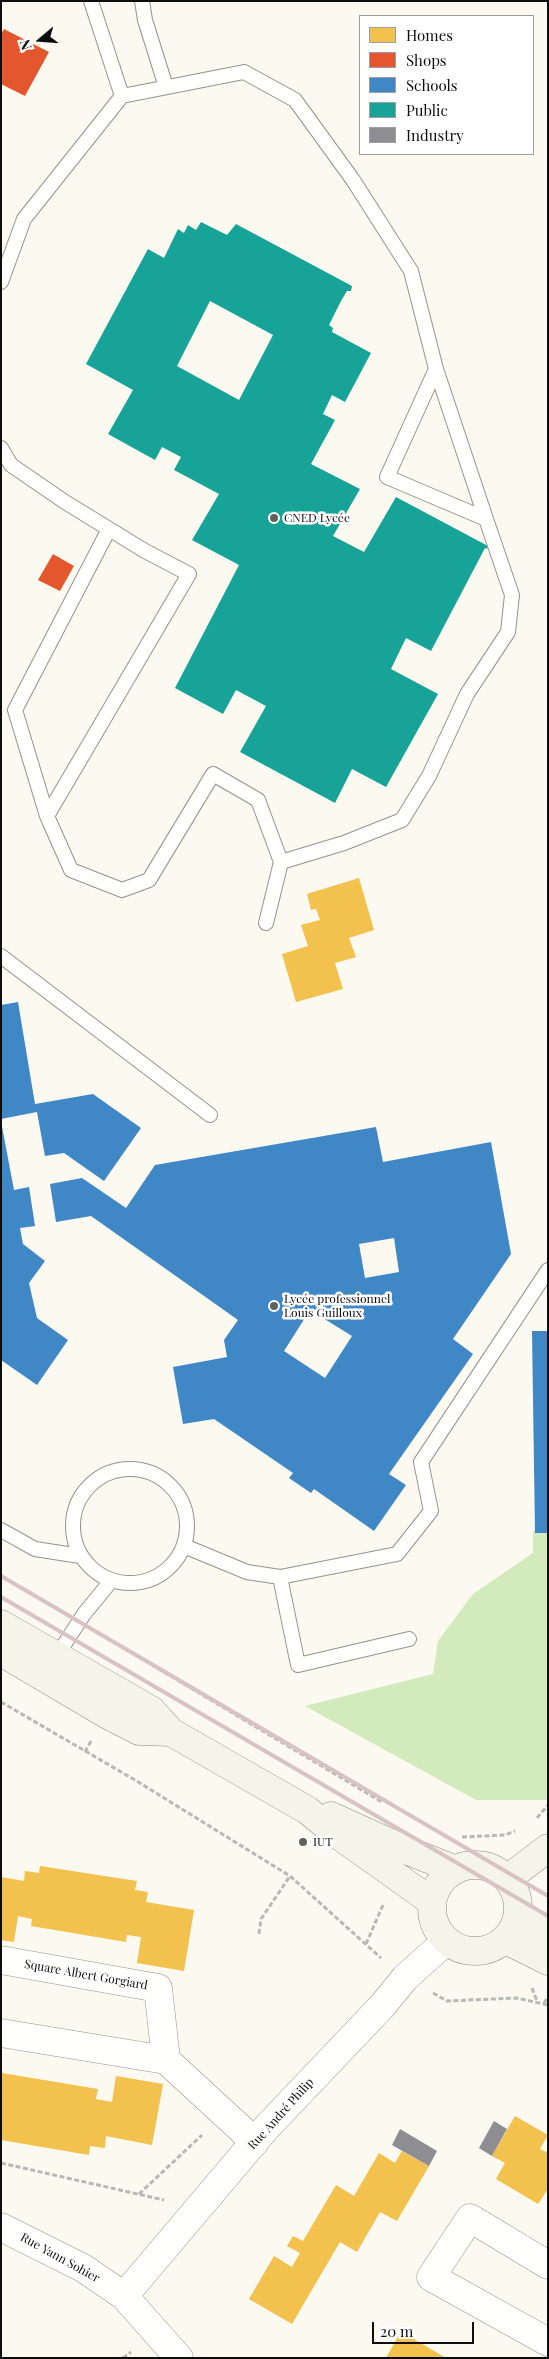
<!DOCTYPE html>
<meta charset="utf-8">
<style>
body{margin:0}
#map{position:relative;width:549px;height:2359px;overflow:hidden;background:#fbf9f0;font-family:"Playfair Display",serif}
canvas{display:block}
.frame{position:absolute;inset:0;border:2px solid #0d0d0d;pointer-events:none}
.legend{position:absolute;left:359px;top:15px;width:175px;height:140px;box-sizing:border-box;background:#fff;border:1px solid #9e9e9e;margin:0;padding:6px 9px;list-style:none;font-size:15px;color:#0d0d0d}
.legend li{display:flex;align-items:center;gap:10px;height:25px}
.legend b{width:25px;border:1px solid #9e9e9e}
.north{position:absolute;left:15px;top:15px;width:50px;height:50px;-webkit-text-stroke:4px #fff;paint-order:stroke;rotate:252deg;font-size:14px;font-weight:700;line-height:20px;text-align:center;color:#0d0d0d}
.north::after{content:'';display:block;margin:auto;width:18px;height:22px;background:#0d0d0d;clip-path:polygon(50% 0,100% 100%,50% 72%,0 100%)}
.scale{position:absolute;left:372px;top:2322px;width:102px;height:22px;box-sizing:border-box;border:2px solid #0d0d0d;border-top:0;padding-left:6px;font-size:15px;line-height:18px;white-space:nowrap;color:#0d0d0d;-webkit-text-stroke:4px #fff;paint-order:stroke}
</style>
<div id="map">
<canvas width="549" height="2359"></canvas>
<div class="frame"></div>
<ul class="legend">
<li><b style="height:14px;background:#f2c14e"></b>Homes</li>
<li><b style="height:14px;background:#e4572e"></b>Shops</li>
<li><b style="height:14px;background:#3f88c5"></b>Schools</li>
<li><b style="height:14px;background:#17a398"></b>Public</li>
<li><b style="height:14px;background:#8d8d92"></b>Industry</li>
</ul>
<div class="north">N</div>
<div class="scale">20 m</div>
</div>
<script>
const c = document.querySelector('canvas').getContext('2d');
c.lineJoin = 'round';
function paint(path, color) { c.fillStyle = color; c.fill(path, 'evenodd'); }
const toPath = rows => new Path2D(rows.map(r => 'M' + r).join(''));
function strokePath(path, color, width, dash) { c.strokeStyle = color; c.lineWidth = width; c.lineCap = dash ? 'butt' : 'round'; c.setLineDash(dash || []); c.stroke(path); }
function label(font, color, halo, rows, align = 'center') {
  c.font = font + ' "Playfair Display",serif'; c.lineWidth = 5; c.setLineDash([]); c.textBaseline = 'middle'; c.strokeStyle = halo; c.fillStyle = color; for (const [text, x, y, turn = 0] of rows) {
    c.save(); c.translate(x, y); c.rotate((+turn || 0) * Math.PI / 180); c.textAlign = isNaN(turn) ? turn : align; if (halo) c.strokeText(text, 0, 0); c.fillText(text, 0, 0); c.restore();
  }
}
const forest = toPath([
 [535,1529,548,1533,548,1800,476,1800,305,1706,433,1674,438,1641,473,1594,533,1553,533,1532]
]);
const homes = toPath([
 [359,878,374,930,349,938,356,957,335,963,343,989,296,1002,282,954,308,946,301,925,320,920,316,909,311,910,307,894],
 [40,1866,137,1881,135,1890,148,1892,146,1902,194,1910,184,1971,137,1963,141,1937,127,1935,126,1942,31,1926,32,1919,18,1916,14,1942,1,1940,1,1877,24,1881,25,1871,39,1873],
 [2,2073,98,2089,96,2099,112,2102,116,2076,163,2084,152,2145,106,2136,105,2148,90,2146,89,2155,1,2140],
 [515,2116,548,2135,540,2149,548,2153,548,2189,538,2204,496,2179,505,2163,492,2156],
 [402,2151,429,2166,397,2221,380,2212,357,2252,340,2242,292,2324,249,2299,274,2256,292,2267,300,2253,287,2246,293,2236,303,2241,336,2185,354,2196,379,2153,395,2163],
 [401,2331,412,2338,446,2358,386,2358]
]);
const shops = toPath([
 [4,29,49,52,25,96,1,84,1,34],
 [53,554,74,566,60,591,38,580]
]);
const schools = toPath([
 [18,1002,35,1104,93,1094,141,1128,104,1181,64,1153,45,1156,37,1112,1,1119,1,1005],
 [1,1121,14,1190,29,1187,35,1226,20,1228,23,1244,45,1261,29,1283,37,1318,68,1340,37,1385,1,1360],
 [376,1127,383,1162,491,1142,511,1254,453,1339,473,1354,389,1474,406,1485,374,1531,314,1489,311,1493,289,1478,293,1473,214,1419,183,1424,173,1367,227,1357,224,1340,238,1320,91,1216,56,1222,50,1184,82,1178,126,1208,155,1165],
 [394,1238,399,1272,365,1278,359,1244],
 [310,1310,352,1336,325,1378,284,1351],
 [532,1331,548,1331,548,1533,535,1533]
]);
const public = toPath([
 [201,222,227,235,236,224,352,286,351,291,347,291,341,301,329,325,333,328,332,332,371,353,345,402,332,395,323,414,335,420,311,464,360,489,333,536,364,552,396,497,488,546,487,549,485,548,431,651,406,638,391,669,438,694,386,787,352,769,335,803,240,752,266,706,236,690,223,714,175,688,239,565,192,540,219,494,174,470,181,457,162,447,155,460,108,434,133,390,86,364,148,249,164,258,178,229,184,233,188,225,196,230],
 [210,301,273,335,239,400,177,366]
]);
const industry = toPath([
 [494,2121,507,2129,492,2156,479,2148],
 [400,2129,437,2151,429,2166,392,2145]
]);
const path = toPath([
 [1,1576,58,1609],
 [100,1634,382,1802],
 [1,1702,135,1780,290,1876,381,1958],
 [85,1752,91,1741],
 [537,1818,548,1805],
 [462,1837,505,1835,515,1831],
 [259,1934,261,1919,290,1876],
 [366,1944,383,1905],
 [532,1988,537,2001],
 [433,1993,447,2001,517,1998,548,2005],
 [544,2003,548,1997],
 [1,2163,164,2200],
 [139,2194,202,2135],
 [123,2358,131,2352]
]);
const lane = toPath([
 [142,1,145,20,166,87],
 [122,96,244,72,295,100,353,180,411,271,436,369,387,477,486,519,436,369],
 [1,282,24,219,122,96,91,1],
 [1,448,11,465,65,502,145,551,189,574,47,816,71,870,122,890,149,880,213,774,258,800,281,862,266,923],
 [47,816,15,710,109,529],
 [281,862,344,843,402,820,429,776,467,694,508,632,512,595,486,519],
 [1,956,210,1115],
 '73 1526a57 57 0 1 1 114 0a57 57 0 1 1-114 0Z',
 [1,1530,35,1549,80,1556],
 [184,1546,247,1572,280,1577,397,1554,431,1511,421,1462,548,1270],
 [280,1577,298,1665,409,1639],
 [56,1657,84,1614,111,1581]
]);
const street = toPath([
 [1,1960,158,1988,166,2060],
 [1,2033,166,2060,255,2142],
 [1,2227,83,2268,124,2296,179,2358],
 [548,2265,470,2218,431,2277,548,2342],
 [124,2296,267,2127,383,2005,405,1978,446,1941]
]);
const secondary = toPath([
 [1,1624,151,1710,171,1732,307,1810,334,1832,431,1901],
 [1,1652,106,1714,139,1731,171,1732],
 [331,1816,406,1850,456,1870],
 '432 1908a43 43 0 1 1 86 0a43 43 0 1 1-86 0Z',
 [507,1879,548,1848],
 [518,1913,548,1935],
 [506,1940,548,1961]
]);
const rail = toPath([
 [1,1576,548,1896],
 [1,1597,548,1916]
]);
const markers = [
 [274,518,5,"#60605c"],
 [274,1306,5,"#60605c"],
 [303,1842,5,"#60605c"]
];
const poiNames = [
 ["CNED Lycée",284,518],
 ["Lycée professionnel",284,1299],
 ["Louis Guilloux",284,1313],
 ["IUT",313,1842]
];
const streetNames = [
 ["Square Albert Gorgiard",86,1975,10],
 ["Rue André Philip",281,2114,-48],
 ["Rue Yann Sohier",60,2258,29]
];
paint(forest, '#d2eabc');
paint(homes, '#f2c14e');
paint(shops, '#e4572e');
paint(schools, '#3f88c5');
paint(public, '#17a398');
paint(industry, '#8d8d92');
strokePath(lane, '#94938f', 16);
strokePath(street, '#94938f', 29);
strokePath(secondary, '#8b8a86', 29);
strokePath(path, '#b8b8b6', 3, [5, 2.5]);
strokePath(lane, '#fefefd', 14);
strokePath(street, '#fefefd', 28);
strokePath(secondary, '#f5f4e8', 28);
strokePath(rail, '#d8c3c2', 4);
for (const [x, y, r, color] of markers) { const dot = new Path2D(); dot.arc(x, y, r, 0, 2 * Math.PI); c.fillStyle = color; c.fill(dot); strokePath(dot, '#fff', 2); }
label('12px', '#0d0d0d', '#fff', poiNames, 'left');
label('12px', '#0d0d0d', '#fff', streetNames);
</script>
